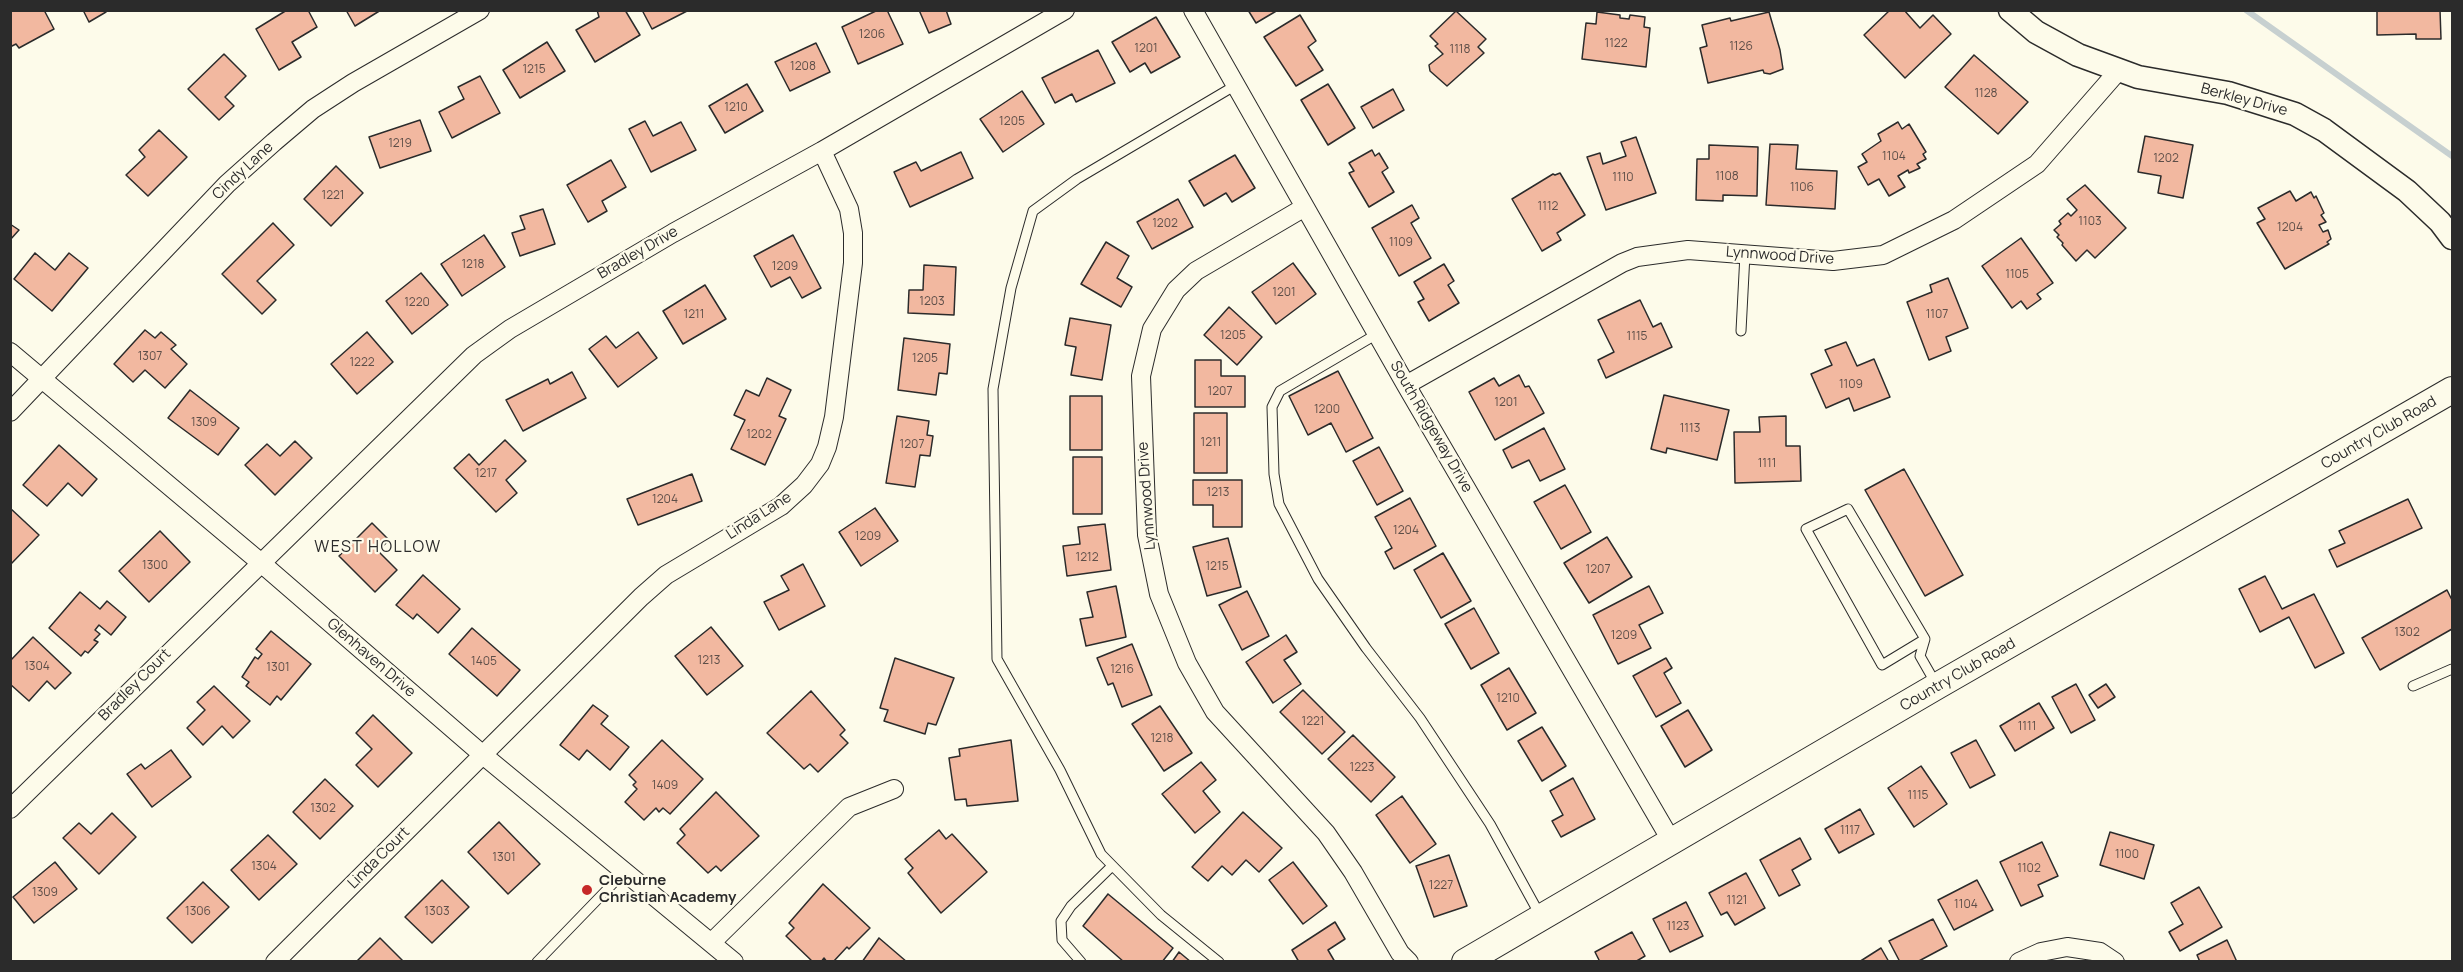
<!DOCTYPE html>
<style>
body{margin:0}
#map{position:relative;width:2463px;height:972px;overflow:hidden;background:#fdfbea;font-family:Manrope,sans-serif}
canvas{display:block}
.frame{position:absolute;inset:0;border:12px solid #2b2b2b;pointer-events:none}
</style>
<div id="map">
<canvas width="2463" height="972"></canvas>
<div class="frame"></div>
</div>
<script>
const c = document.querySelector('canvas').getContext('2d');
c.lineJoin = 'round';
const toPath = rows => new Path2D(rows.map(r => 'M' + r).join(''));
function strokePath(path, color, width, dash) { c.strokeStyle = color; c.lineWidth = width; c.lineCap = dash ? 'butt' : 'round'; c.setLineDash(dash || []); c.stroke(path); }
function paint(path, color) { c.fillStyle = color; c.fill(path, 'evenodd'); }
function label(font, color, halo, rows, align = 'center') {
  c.font = font + ' Manrope,sans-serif'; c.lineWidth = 4.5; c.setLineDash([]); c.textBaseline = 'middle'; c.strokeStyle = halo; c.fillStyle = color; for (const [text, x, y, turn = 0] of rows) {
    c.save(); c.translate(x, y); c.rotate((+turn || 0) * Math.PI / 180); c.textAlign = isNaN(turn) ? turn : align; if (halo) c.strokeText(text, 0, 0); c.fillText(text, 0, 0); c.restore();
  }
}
const stream = toPath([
 [2246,10,2452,156]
]);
const building = toPath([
 [10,10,44,10,54,29,19,48,16,44,10,47,10,10],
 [83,10,105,10,106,12,89,22,83,10],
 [287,10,308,10,317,27,292,42,301,57,279,70,256,29,287,10],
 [346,10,381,10,355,26,346,10],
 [625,10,640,35,595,62,576,30,599,17,597,10,625,10],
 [642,10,689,10,652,29,642,10],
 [878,10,887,10,903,44,858,64,842,27,878,10],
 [919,10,946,10,951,24,929,33,919,10],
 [1248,10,1278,10,1256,23,1248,10],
 [1890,10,1904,10,1920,28,1933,15,1951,34,1905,78,1864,35,1890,10],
 [2377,10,2440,10,2441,39,2416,39,2416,34,2377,35,2377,10],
 [1456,11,1486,39,1478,47,1484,53,1447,86,1430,71,1429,65,1443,54,1435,46,1438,44,1430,36,1456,11],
 [1597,12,1620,15,1620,18,1629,19,1630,15,1645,17,1644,27,1650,28,1646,67,1582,59,1586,23,1596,24,1597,12],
 [1769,12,1780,50,1783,69,1770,74,1764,73,1763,70,1708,83,1700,48,1707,46,1702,25,1730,18,1731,21,1769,12],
 [1300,15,1316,41,1308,47,1323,70,1296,86,1264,37,1300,15],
 [1156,17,1180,57,1151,73,1145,63,1130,72,1112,42,1156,17],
 [547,42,565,71,520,98,503,70,547,42],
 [816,43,830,72,790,91,775,62,816,43],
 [1098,50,1115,83,1076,102,1072,94,1055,103,1042,78,1098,50],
 [224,54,246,76,225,97,234,106,219,120,188,89,224,54],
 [1974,55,2028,102,1998,134,1945,87,1974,55],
 [480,76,500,113,452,138,439,112,464,99,458,87,480,76],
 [747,84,763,111,725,133,709,106,747,84],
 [1328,84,1355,128,1328,145,1301,100,1328,84],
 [1393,89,1404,110,1373,128,1361,107,1393,89],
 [1022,91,1044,124,1003,152,980,119,1022,91],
 [420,120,431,151,380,168,369,137,420,120],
 [645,121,653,136,681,122,696,150,651,172,629,129,645,121],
 [1898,122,1902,129,1909,124,1926,152,1923,154,1926,159,1917,164,1920,168,1909,173,1908,170,1898,176,1905,187,1889,196,1879,179,1868,185,1858,167,1867,162,1862,154,1881,141,1878,134,1898,122],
 [159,130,187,157,148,196,126,175,145,157,139,150,159,130],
 [2145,136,2193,145,2183,198,2158,193,2161,176,2138,172,2145,136],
 [1636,137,1656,193,1606,210,1587,157,1600,153,1603,164,1626,156,1621,142,1636,137],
 [1770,144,1798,145,1796,169,1837,171,1835,209,1766,205,1770,144],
 [1709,145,1758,147,1757,196,1723,195,1723,201,1696,200,1697,159,1709,159,1709,145],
 [1372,150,1375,156,1379,153,1388,168,1382,172,1394,192,1369,207,1349,173,1354,171,1349,163,1372,150],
 [961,152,973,178,910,207,894,172,916,162,921,171,961,152],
 [1235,155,1255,188,1232,202,1226,193,1204,206,1189,181,1235,155],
 [611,160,626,187,602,201,607,211,588,222,567,185,611,160],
 [336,166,363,193,331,226,304,199,336,166],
 [1560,173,1585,215,1557,233,1561,240,1542,251,1512,199,1553,174,1555,175,1560,173],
 [2085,185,2126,228,2095,258,2087,250,2076,261,2062,245,2063,243,2057,237,2059,235,2054,230,2061,224,2059,221,2068,213,2071,216,2077,210,2067,199,2085,185],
 [2290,191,2296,201,2311,192,2314,198,2316,196,2324,213,2321,215,2326,222,2319,225,2323,232,2328,230,2331,239,2327,242,2329,244,2285,269,2257,223,2265,219,2258,208,2290,191],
 [1178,199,1193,227,1152,249,1137,222,1178,199],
 [1412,205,1419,218,1411,223,1431,258,1399,276,1372,228,1412,205],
 [543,209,555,244,520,256,512,233,525,229,520,216,543,209],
 [273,223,294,245,257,281,276,300,262,314,222,274,273,223],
 [10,224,19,230,10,240,10,224],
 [484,235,505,267,462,296,441,264,484,235],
 [793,235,821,288,802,298,790,277,771,287,754,256,793,235],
 [2021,238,2053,283,2037,294,2041,299,2027,309,2021,301,2012,308,1982,266,2021,238],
 [1106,242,1129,256,1117,278,1132,287,1121,307,1081,284,1106,242],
 [35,253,55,270,69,253,88,268,52,311,14,279,35,253],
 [1293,263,1316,294,1276,324,1252,292,1293,263],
 [1444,264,1454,281,1448,285,1459,303,1429,321,1418,302,1424,299,1414,282,1444,264],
 [924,265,956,267,954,315,908,313,909,290,923,290,924,265],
 [421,273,448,305,412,334,386,301,421,273],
 [1948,278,1968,328,1946,337,1951,351,1929,360,1907,302,1932,292,1930,285,1948,278],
 [705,285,726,319,683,344,663,311,705,285],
 [1640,300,1653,327,1661,323,1672,347,1606,378,1598,360,1614,352,1598,320,1640,300],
 [1229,307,1262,337,1237,365,1204,335,1229,307],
 [1070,318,1111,325,1102,380,1071,375,1076,347,1065,345,1070,318],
 [145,330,155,338,161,332,176,345,171,349,187,364,165,388,145,370,133,382,114,364,145,330],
 [367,332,393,362,357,394,331,364,367,332],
 [638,332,657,358,618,387,589,349,606,336,616,348,638,332],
 [904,338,950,344,947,374,939,373,936,395,898,390,904,338],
 [1846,342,1857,366,1874,359,1890,397,1854,411,1849,398,1826,408,1811,374,1832,365,1825,350,1846,342],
 [1195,360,1221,360,1221,376,1245,376,1245,407,1195,407,1195,360],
 [1338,371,1373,438,1346,452,1331,423,1308,435,1289,396,1338,371],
 [572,372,586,398,523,431,506,400,548,379,550,384,572,372],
 [1519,375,1525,387,1529,386,1544,413,1495,440,1469,392,1494,378,1499,386,1519,375],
 [767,378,791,390,779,416,786,419,765,465,731,449,745,420,734,415,746,390,759,396,767,378],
 [190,390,239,428,218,455,168,418,190,390],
 [1664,395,1729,410,1717,460,1667,448,1666,453,1651,449,1664,395],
 [1070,396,1102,396,1102,450,1070,450,1070,396],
 [1194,413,1227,413,1227,473,1194,473,1194,413],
 [897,416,929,421,927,435,933,436,930,456,920,455,915,487,886,483,897,416],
 [1786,416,1786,446,1800,446,1801,481,1735,483,1734,432,1760,432,1759,417,1786,416],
 [1544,428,1565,469,1540,481,1529,460,1512,468,1503,450,1544,428],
 [505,440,526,461,506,480,517,493,496,512,454,468,469,454,479,465,505,440],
 [295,441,312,458,275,495,245,465,267,444,280,456,295,441],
 [59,445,97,479,82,496,68,483,47,506,23,485,59,445],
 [1379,447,1403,491,1377,505,1353,461,1379,447],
 [1073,457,1102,457,1102,514,1073,514,1073,457],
 [1904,469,1963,575,1925,596,1865,490,1904,469],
 [692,474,702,501,638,525,627,499,692,474],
 [1193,480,1242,480,1242,527,1213,527,1213,505,1193,505,1193,480],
 [1565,485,1591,532,1561,549,1534,502,1565,485],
 [1410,498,1436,546,1394,569,1385,552,1392,548,1375,517,1410,498],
 [2408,499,2422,528,2337,567,2329,550,2345,543,2339,531,2408,499],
 [10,508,39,535,10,565,10,508],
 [875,508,898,541,861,566,839,532,875,508],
 [372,523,389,540,378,551,397,570,375,592,339,556,372,523],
 [1105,524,1111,570,1067,576,1063,546,1080,544,1078,527,1105,524],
 [160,531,190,562,149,602,119,571,160,531],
 [1607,537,1632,577,1589,603,1564,563,1607,537],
 [1228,538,1241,587,1207,596,1193,547,1228,538],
 [1443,553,1471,601,1441,618,1414,570,1443,553],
 [803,564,825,606,779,630,764,602,789,590,781,576,803,564],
 [423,575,460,609,438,633,417,614,413,619,396,605,423,575],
 [2265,576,2282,609,2314,594,2344,653,2315,668,2289,617,2260,632,2239,589,2265,576],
 [1116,586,1126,637,1086,646,1080,619,1093,617,1087,592,1116,586],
 [1649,586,1663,613,1639,625,1651,648,1618,664,1593,615,1649,586],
 [2447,590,2452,600,2452,629,2380,670,2362,638,2447,590],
 [1247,591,1269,636,1242,650,1219,605,1247,591],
 [80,592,100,609,107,601,126,617,111,635,99,625,95,630,100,634,94,640,98,642,88,653,85,651,81,656,49,628,80,592],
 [1474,608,1499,653,1471,669,1445,624,1474,608],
 [711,627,743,666,707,695,675,656,711,627],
 [472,628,520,670,497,696,449,654,472,628],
 [271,631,311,664,281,700,277,696,270,705,246,686,249,682,242,677,255,657,258,659,262,654,256,649,271,631],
 [1286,635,1297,652,1284,660,1301,684,1273,703,1246,662,1286,635],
 [33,637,71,673,55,689,47,681,29,701,10,684,10,661,33,637],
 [1132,644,1152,695,1122,707,1113,683,1108,685,1097,658,1132,644],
 [895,658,954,678,936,725,928,723,925,734,884,721,888,710,880,708,895,658],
 [1666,658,1672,668,1664,673,1681,703,1656,717,1633,676,1666,658],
 [1509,668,1536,713,1507,730,1481,685,1509,668],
 [2076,684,2095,720,2071,733,2052,697,2076,684],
 [2106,684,2115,697,2098,708,2089,695,2106,684],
 [214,686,250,721,233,738,222,726,203,745,187,728,205,710,197,702,214,686],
 [1303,690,1345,732,1322,754,1280,712,1303,690],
 [811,691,845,730,840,735,848,743,818,772,810,764,804,769,767,733,811,691],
 [2039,703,2054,728,2015,751,2000,726,2039,703],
 [593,705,608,716,601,724,629,747,610,770,587,750,579,760,560,745,593,705],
 [1160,706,1192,753,1164,771,1132,724,1160,706],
 [1688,710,1712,750,1685,767,1661,726,1688,710],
 [373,715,412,753,378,787,356,765,372,749,356,733,373,715],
 [1542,727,1566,766,1542,781,1518,741,1542,727],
 [1353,735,1395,777,1371,802,1328,759,1353,735],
 [662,740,703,779,670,814,663,808,659,812,656,808,644,820,625,802,637,789,633,785,636,782,629,775,662,740],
 [1011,740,1018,801,967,806,966,799,955,800,949,758,960,756,959,749,1011,740],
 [1976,740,1995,775,1970,788,1951,753,1976,740],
 [171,750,191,777,152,807,127,774,141,764,145,769,171,750],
 [1201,762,1216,780,1203,791,1220,812,1195,833,1162,794,1201,762],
 [1921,766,1947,804,1914,827,1888,788,1921,766],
 [1573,778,1595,819,1561,837,1552,821,1563,815,1550,791,1573,778],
 [325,779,353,806,320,839,293,812,325,779],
 [716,792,759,836,721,871,716,866,708,873,677,843,685,835,680,829,716,792],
 [1402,796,1436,844,1410,863,1376,815,1402,796],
 [1860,809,1874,834,1839,853,1825,829,1860,809],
 [1243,812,1282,848,1259,872,1246,860,1232,875,1222,866,1208,881,1192,867,1243,812],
 [112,813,136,837,99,874,63,838,79,823,91,834,112,813],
 [499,822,540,864,508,894,468,852,499,822],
 [939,830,946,839,952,834,987,872,941,913,908,873,913,868,905,859,939,830],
 [2110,832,2154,845,2144,879,2100,865,2110,832],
 [268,835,297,864,259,900,231,870,268,835],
 [1800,838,1811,859,1792,870,1800,885,1779,896,1760,860,1800,838],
 [2042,842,2058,876,2038,885,2043,896,2021,906,2000,862,2042,842],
 [1449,855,1467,906,1434,917,1416,866,1449,855],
 [55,862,77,889,34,923,13,897,55,862],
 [1293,862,1327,906,1303,924,1269,880,1293,862],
 [1746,873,1765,908,1735,925,1727,912,1721,915,1709,893,1746,873],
 [442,880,469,907,432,943,405,917,442,880],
 [1977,880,1993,910,1954,930,1938,900,1977,880],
 [203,882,229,907,192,943,167,918,203,882],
 [823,884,870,928,849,949,847,947,833,962,827,962,824,958,821,962,813,962,786,936,794,928,789,923,823,884],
 [2199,887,2222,927,2180,951,2169,932,2183,924,2171,903,2199,887],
 [1108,894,1173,948,1162,962,1124,962,1083,926,1108,894],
 [1686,902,1703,936,1670,952,1653,919,1686,902],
 [1933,919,1947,946,1917,962,1900,962,1889,941,1933,919],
 [1335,922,1345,939,1328,950,1335,962,1299,962,1292,950,1335,922],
 [1632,932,1645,956,1635,962,1600,962,1595,952,1632,932],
 [380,938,404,962,356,962,380,938],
 [879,938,907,962,862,962,879,938],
 [2227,940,2237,962,2200,962,2197,955,2227,940],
 [1881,948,1889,962,1859,962,1881,948],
 [1179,952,1191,962,1172,962,1179,952]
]);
const service = toPath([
 [1741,331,1745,254],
 [1377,334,1280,391,1272,407,1274,474,1279,504,1318,579,1366,648,1420,718,1490,824,1540,915],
 [1925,639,1882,665,1806,529,1848,509,1925,639,1920,656,1936,684],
 [2413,686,2452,669],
 [537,962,625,871],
 [1081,962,1062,940,1061,921,1071,906,1112,866],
 [1219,962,1161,915,1101,854,1060,770,997,659,993,389,1011,288,1033,211,1077,179,1236,85]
]);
const minor = toPath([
 [1193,10,1406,385,1672,842],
 [1305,207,1196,271,1176,290,1152,329,1141,376,1147,535,1159,594,1187,663,1215,712,1326,833,1353,872,1400,953,1409,962],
 [10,352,260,562,483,755,734,962],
 [1406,385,1622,263,1637,257,1688,250,1833,261,1883,255,1954,220,2037,164,2119,70],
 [10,412,227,184,274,142,313,109,353,83,480,10],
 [10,809,474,355,510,329,673,233,822,151,1065,10],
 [712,942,849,807,894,789],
 [275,962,641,597,666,575,781,506,804,485,820,464,827,447,834,417,853,263,853,233,849,209,822,151],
 [2019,962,2041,952,2067,947,2100,952,2115,962]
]);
const tertiary = toPath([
 [2010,10,2036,32,2078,55,2119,70,2138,77,2228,93,2295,114,2324,130,2407,191,2440,222,2452,238]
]);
const secondary = toPath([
 [1465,962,1937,686,2452,390]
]);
const markers = [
 [587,890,6,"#c62828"]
];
const numberNames = [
 ["1206",872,35],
 ["1122",1616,44],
 ["1126",1741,47],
 ["1201",1146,49],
 ["1118",1460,50],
 ["1208",803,67],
 ["1215",534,70],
 ["1128",1986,94],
 ["1210",736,108],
 ["1205",1012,122],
 ["1219",400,144],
 ["1104",1894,157],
 ["1202",2166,159],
 ["1108",1727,177],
 ["1110",1623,178],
 ["1106",1802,188],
 ["1221",333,196],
 ["1112",1548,207],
 ["1103",2090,222],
 ["1202",1165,224],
 ["1204",2290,228],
 ["1109",1401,243],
 ["1218",473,265],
 ["1209",785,267],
 ["1105",2017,275],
 ["1201",1284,293],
 ["1203",932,302],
 ["1220",417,303],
 ["1211",694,315],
 ["1107",1937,315],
 ["1205",1233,336],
 ["1115",1637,337],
 ["1307",150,357],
 ["1205",925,359],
 ["1222",362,363],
 ["1109",1851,385],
 ["1207",1220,392],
 ["1201",1506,403],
 ["1200",1327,410],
 ["1309",204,423],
 ["1113",1690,429],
 ["1202",759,435],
 ["1211",1211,443],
 ["1207",912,445],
 ["1111",1767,464],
 ["1217",486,474],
 ["1213",1218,493],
 ["1204",665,500],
 ["1204",1406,531],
 ["1209",868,537],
 ["1212",1087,558],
 ["1300",155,566],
 ["1215",1217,567],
 ["1207",1598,570],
 ["1302",2407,633],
 ["1209",1624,636],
 ["1213",709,661],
 ["1405",484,662],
 ["1304",37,667],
 ["1301",278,668],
 ["1216",1122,670],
 ["1210",1508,699],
 ["1221",1313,722],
 ["1111",2027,727],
 ["1218",1162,739],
 ["1223",1362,768],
 ["1409",665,786],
 ["1115",1918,796],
 ["1302",323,809],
 ["1117",1850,831],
 ["1100",2127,855],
 ["1301",504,858],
 ["1304",264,867],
 ["1102",2029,869],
 ["1227",1441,886],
 ["1309",45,893],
 ["1121",1737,901],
 ["1104",1966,905],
 ["1306",198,912],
 ["1303",437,912],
 ["1123",1678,927]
];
const streetNames = [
 ["Berkley Drive",2244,100,15],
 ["Cindy Lane",243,171,-43],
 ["Bradley Drive",638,253,-30],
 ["Lynnwood Drive",1780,256,4],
 ["South Ridgeway Drive",1431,427,60],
 ["Country Club Road",2379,433,-30],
 ["Lynnwood Drive",1147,496,-94],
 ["Linda Lane",759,516,-33],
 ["Glenhaven Drive",371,658,41],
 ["Country Club Road",1958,675,-30],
 ["Bradley Court",135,685,-45],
 ["Linda Court",379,858,-45]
];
const poiNames = [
 ["Cleburne",599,881],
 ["Christian Academy",599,898]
];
const neighbourhoodNames = [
 ["WEST HOLLOW",378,548]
];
strokePath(stream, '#c7d0d0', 6);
paint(building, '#f2b8a0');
strokePath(building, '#2b2b2b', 1.5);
strokePath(service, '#2b2b2b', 11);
strokePath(minor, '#2b2b2b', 20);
strokePath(tertiary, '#2b2b2b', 25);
strokePath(secondary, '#2b2b2b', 28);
strokePath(service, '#fdfbea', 9);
strokePath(minor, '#fdfbea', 18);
strokePath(tertiary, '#fdfbea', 22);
strokePath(secondary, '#fdfbea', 26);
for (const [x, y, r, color] of markers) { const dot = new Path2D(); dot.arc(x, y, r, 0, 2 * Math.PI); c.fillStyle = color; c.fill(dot); strokePath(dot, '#fdfbea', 2); }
label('12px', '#5d4e48', null, numberNames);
label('15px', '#2b2b2b', '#fdfbea', streetNames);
label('bold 15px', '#2b2b2b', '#fdfbea', poiNames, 'left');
c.letterSpacing = '1.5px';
label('16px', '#2b2b2b', '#fdfbea', neighbourhoodNames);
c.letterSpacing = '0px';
</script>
